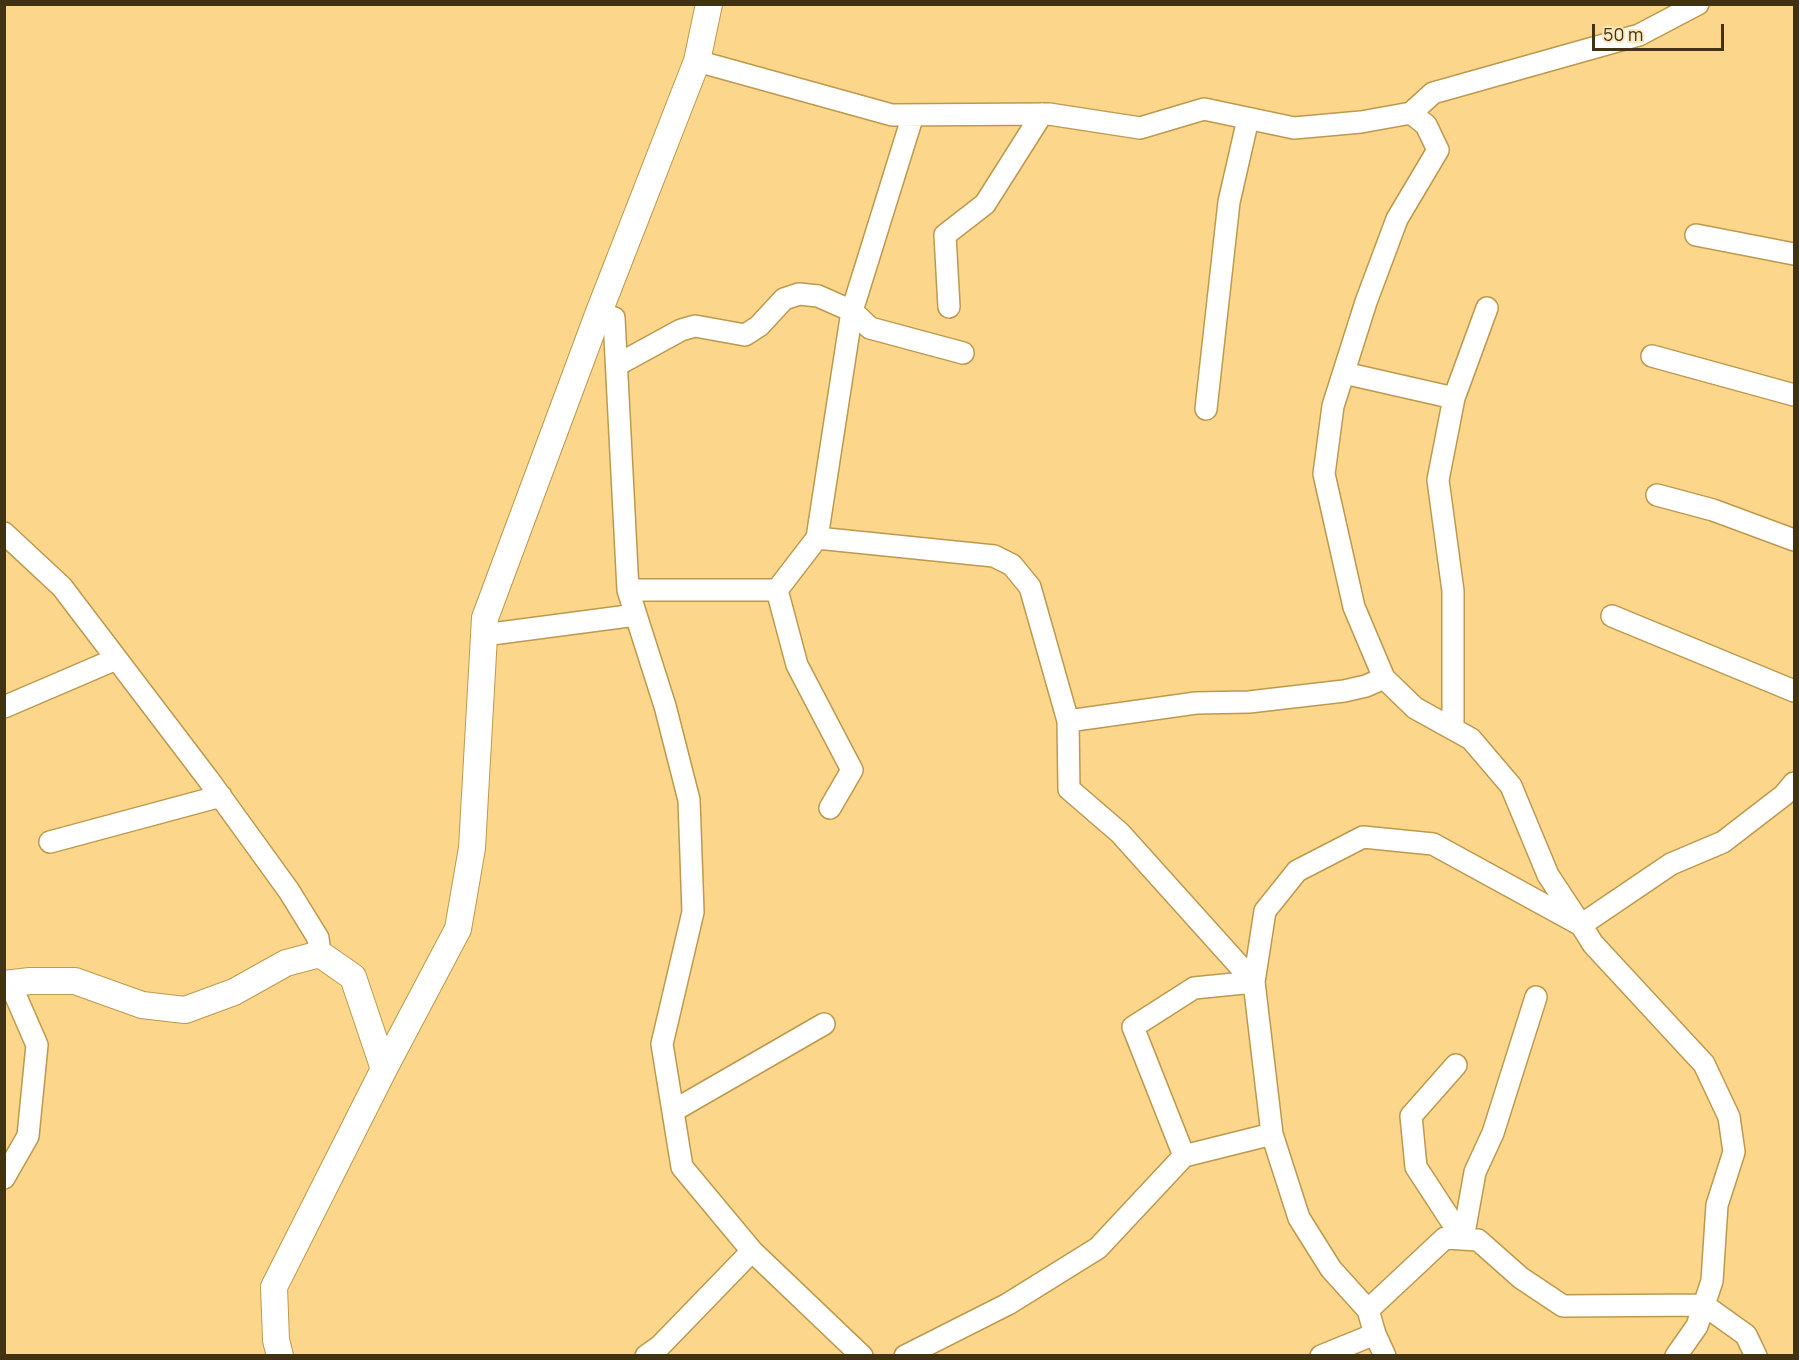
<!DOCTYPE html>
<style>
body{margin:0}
#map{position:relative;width:1799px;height:1360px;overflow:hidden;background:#fcd68a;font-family:Manrope,sans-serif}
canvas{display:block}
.frame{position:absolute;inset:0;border:6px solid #413212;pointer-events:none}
.scale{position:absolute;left:1592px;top:24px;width:132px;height:27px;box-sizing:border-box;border:3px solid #413212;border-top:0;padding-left:8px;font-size:18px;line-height:21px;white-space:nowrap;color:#413212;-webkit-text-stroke:4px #fce6ba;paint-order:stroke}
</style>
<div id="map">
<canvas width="1799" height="1360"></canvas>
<div class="frame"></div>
<div class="scale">50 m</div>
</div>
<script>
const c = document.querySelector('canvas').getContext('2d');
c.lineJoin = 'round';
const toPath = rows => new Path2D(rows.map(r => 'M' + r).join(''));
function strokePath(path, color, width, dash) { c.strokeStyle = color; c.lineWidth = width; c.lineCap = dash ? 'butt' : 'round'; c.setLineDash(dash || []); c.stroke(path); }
const minor = toPath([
 [697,61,892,115,1049,114,1140,128,1204,109,1294,128,1361,122,1411,113,1426,125,1438,150,1397,219,1366,302,1333,406,1324,474,1354,607,1384,678,1415,708,1471,739,1511,786,1548,875,1581,925,1593,944,1704,1064,1729,1117,1734,1152,1717,1205,1712,1281,1697,1326,1676,1356],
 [1411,113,1433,93,1639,35,1698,4],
 [1696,235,1794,254],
 [949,307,945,235,985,204,1042,114],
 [599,312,614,318,628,590,665,706,689,800,693,912,662,1044,682,1167,752,1251,862,1356],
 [1652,356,1794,395],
 [617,365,681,330,695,326,745,335,759,326,784,299,799,294,818,296,852,311,870,328,963,353],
 [1344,373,1454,398],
 [1206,409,1229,202,1248,119],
 [1657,495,1713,510,1794,540],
 [4,533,62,587,208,779,289,891,318,938,320,954],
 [817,538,994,556,1012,565,1030,587,1068,721,1069,789,1120,833,1254,982,1194,988,1133,1027,1184,1156],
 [628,590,777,590],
 [1612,616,1794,691],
 [484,635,636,615],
 [4,707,116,659],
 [1068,721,1196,703,1249,702,1344,691,1366,686,1384,678],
 [1453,729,1453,591,1438,480,1454,398,1487,308],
 [830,808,852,770,797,665,777,590,817,538,852,311,913,115],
 [50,842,221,796],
 [1456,1065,1411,1116,1416,1167,1463,1239],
 [673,1111,824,1024],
 [4,1178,28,1136,37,1045,10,983],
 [1463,1239,1475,1172,1493,1133,1536,997],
 [1368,1310,1445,1238,1478,1240,1521,1278,1563,1306,1704,1305,1746,1335,1756,1356],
 [646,1356,660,1346,752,1251],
 [905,1356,1008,1304,1098,1248,1184,1156,1272,1134],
 [1321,1356,1375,1334],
 [1385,1356,1375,1334,1368,1310,1331,1269,1299,1218,1272,1134,1254,982,1265,911,1297,871,1363,837,1433,844,1581,925,1671,864,1723,842,1784,795,1794,783]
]);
const tertiary = toPath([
 [4,984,30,981,75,981,142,1005,185,1010,234,992,286,963,320,954,353,977,384,1069],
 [280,1356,276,1340,274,1287,384,1069,458,929,472,848,485,618,599,312,697,61,709,4]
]);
strokePath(minor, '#bd994e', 24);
strokePath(tertiary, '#bd994e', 28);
strokePath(minor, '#fff', 21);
strokePath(tertiary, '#fff', 26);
</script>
